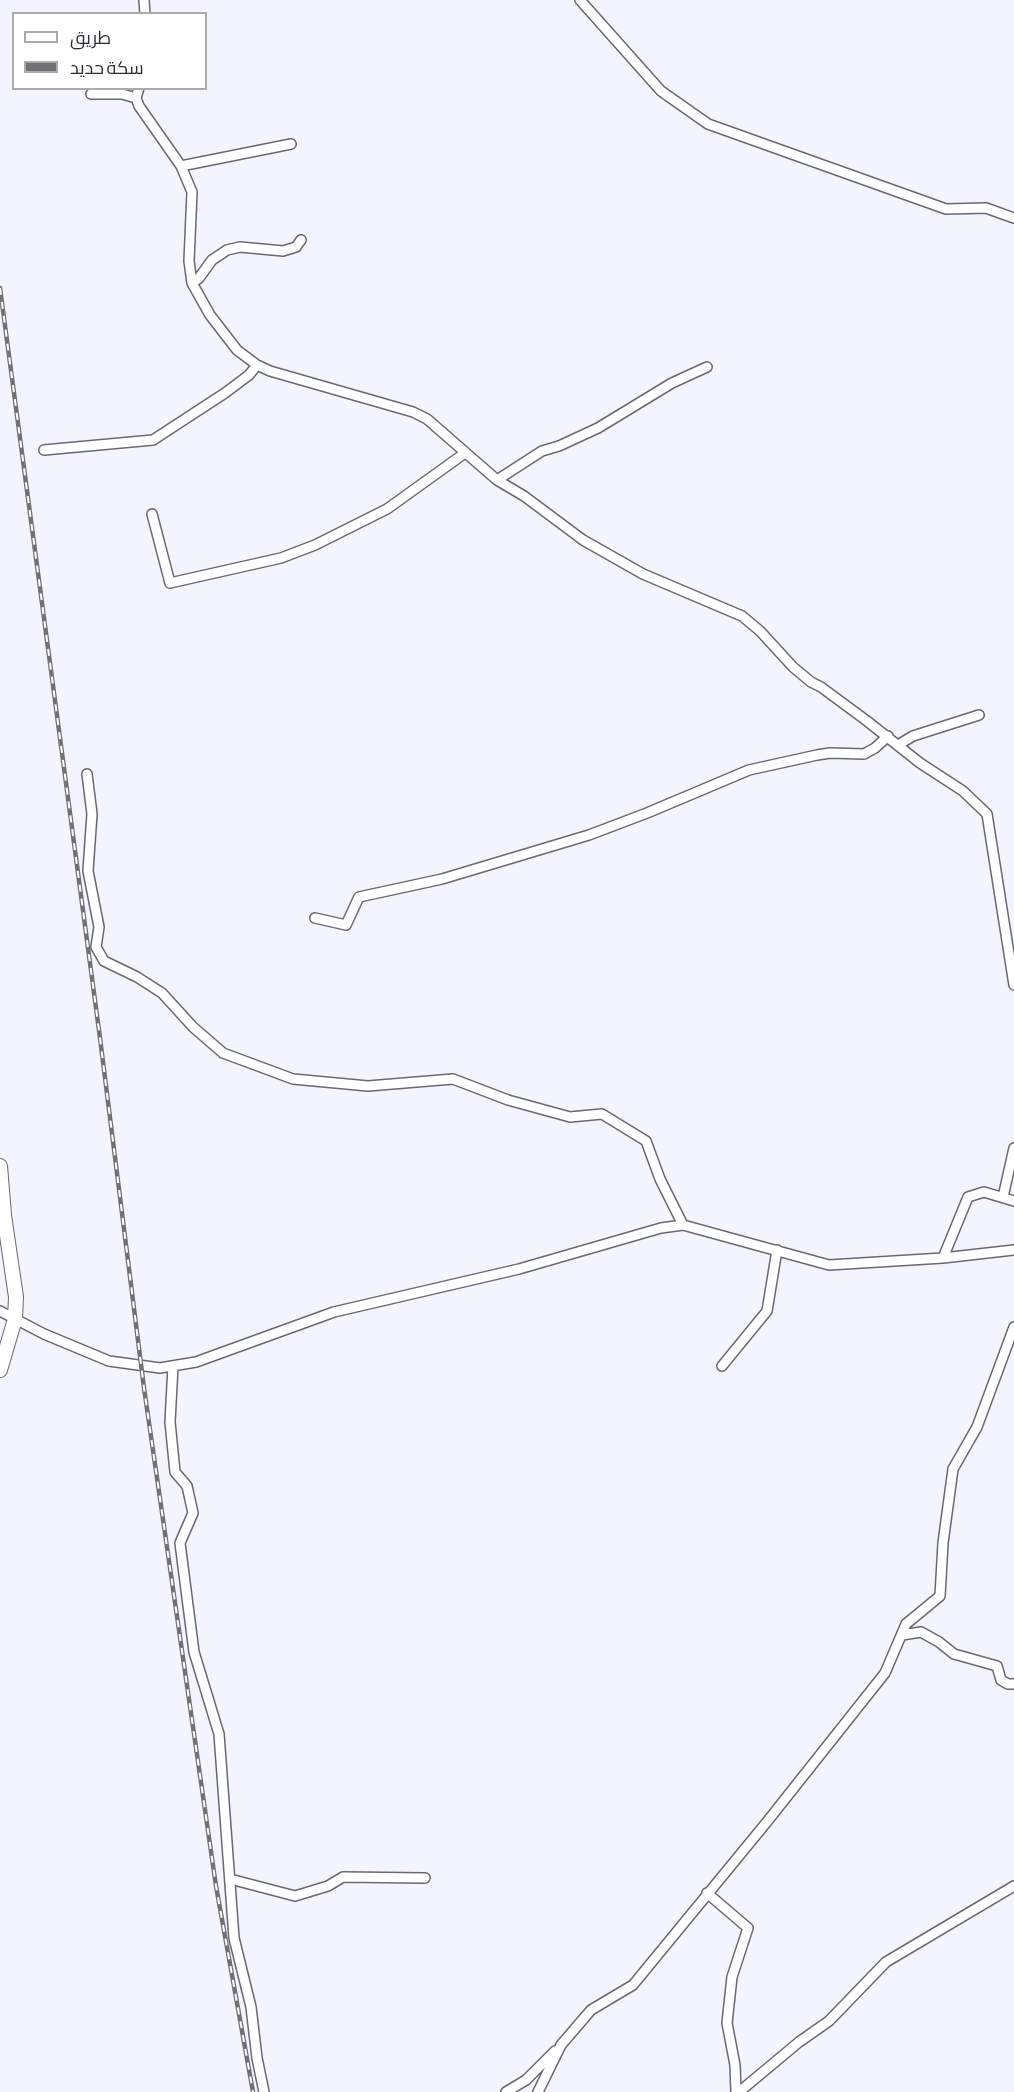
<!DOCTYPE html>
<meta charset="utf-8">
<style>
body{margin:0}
#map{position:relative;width:1014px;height:2092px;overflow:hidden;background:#f3f4fd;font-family:"Asap Condensed",Cairo,sans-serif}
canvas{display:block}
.legend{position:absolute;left:12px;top:12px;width:195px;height:78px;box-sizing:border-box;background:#fff;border:2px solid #ababad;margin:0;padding:8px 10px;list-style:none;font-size:18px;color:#2d2e33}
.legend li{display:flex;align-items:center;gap:12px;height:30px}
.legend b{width:30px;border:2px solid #ababad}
</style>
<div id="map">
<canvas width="1014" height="2092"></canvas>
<ul class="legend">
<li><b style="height:8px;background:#fff"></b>طريق</li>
<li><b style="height:8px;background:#707177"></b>سكة حديد</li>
</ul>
</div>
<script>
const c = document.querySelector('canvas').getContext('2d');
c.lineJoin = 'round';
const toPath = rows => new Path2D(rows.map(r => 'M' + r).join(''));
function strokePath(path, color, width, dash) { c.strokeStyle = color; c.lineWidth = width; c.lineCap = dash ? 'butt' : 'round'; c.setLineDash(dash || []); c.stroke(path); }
const minor = toPath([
 [144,0,145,14],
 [580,0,661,91,708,124,946,209,986,208,1014,218],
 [139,88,136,98,139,106,181,166,192,192,189,261,192,283,210,315,237,350,257,365,270,371,413,412,427,419,497,480,524,496,583,540,643,574,742,616,760,631,793,667,811,682,821,687,867,721,920,763,963,791,987,814,1014,985],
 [91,94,122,94,136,98],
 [181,166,291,144],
 [192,283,199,278,212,260,227,250,240,247,283,251,296,247,301,240],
 [44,450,153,440,225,393,249,375,257,365],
 [497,480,542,451,559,446,598,428,672,383,707,367],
 [152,514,170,583,281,558,315,545,387,509,465,453],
 [898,745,913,736,979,715],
 [87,774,92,814,88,871,99,927,96,947,104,961,137,977,162,993,193,1027,223,1053,293,1079,368,1086,453,1079,508,1100,570,1117,602,1114,646,1141,660,1179,683,1225],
 [315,918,346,925,359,897,442,879,589,835,647,813,749,770,817,755,830,753,864,754,875,748,888,736],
 [1003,1197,1014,1148],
 [943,1258,968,1197,984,1192,1014,1201],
 [0,1311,44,1334,109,1361,160,1368,196,1362,334,1312,519,1269,661,1228,683,1225,829,1265,943,1258,1014,1250],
 [173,1366,170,1422,175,1472,187,1486,193,1513,180,1543,194,1652,219,1734,234,1938,251,2007,257,2058,264,2092],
 [722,1366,767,1311,777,1250],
 [902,1635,921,1632,939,1642,954,1654,997,1666,1001,1680,1008,1684,1014,1684],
 [230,1879,295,1896,328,1886,343,1877,425,1878],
 [707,1893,748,1928,732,1977,727,2023,735,2065,736,2092],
 [506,2092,526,2080,555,2051],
 [538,2092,561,2045,591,2010,633,1985,766,1823,885,1673,906,1624,940,1596,943,1543,953,1469,977,1427,1014,1327],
 [739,2092,799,2042,829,2021,886,1962,1014,1886]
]);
const highway = toPath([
 [0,1166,4,1215,16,1297,15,1319,0,1370]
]);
const rail = toPath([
 [0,288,100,1038,144,1388,216,1886,253,2092]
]);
strokePath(minor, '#676975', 12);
strokePath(highway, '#676975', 16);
strokePath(minor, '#fff', 9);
strokePath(highway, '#fff', 14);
strokePath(rail, '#707177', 4.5);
strokePath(rail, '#fff', 2, [7]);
</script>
